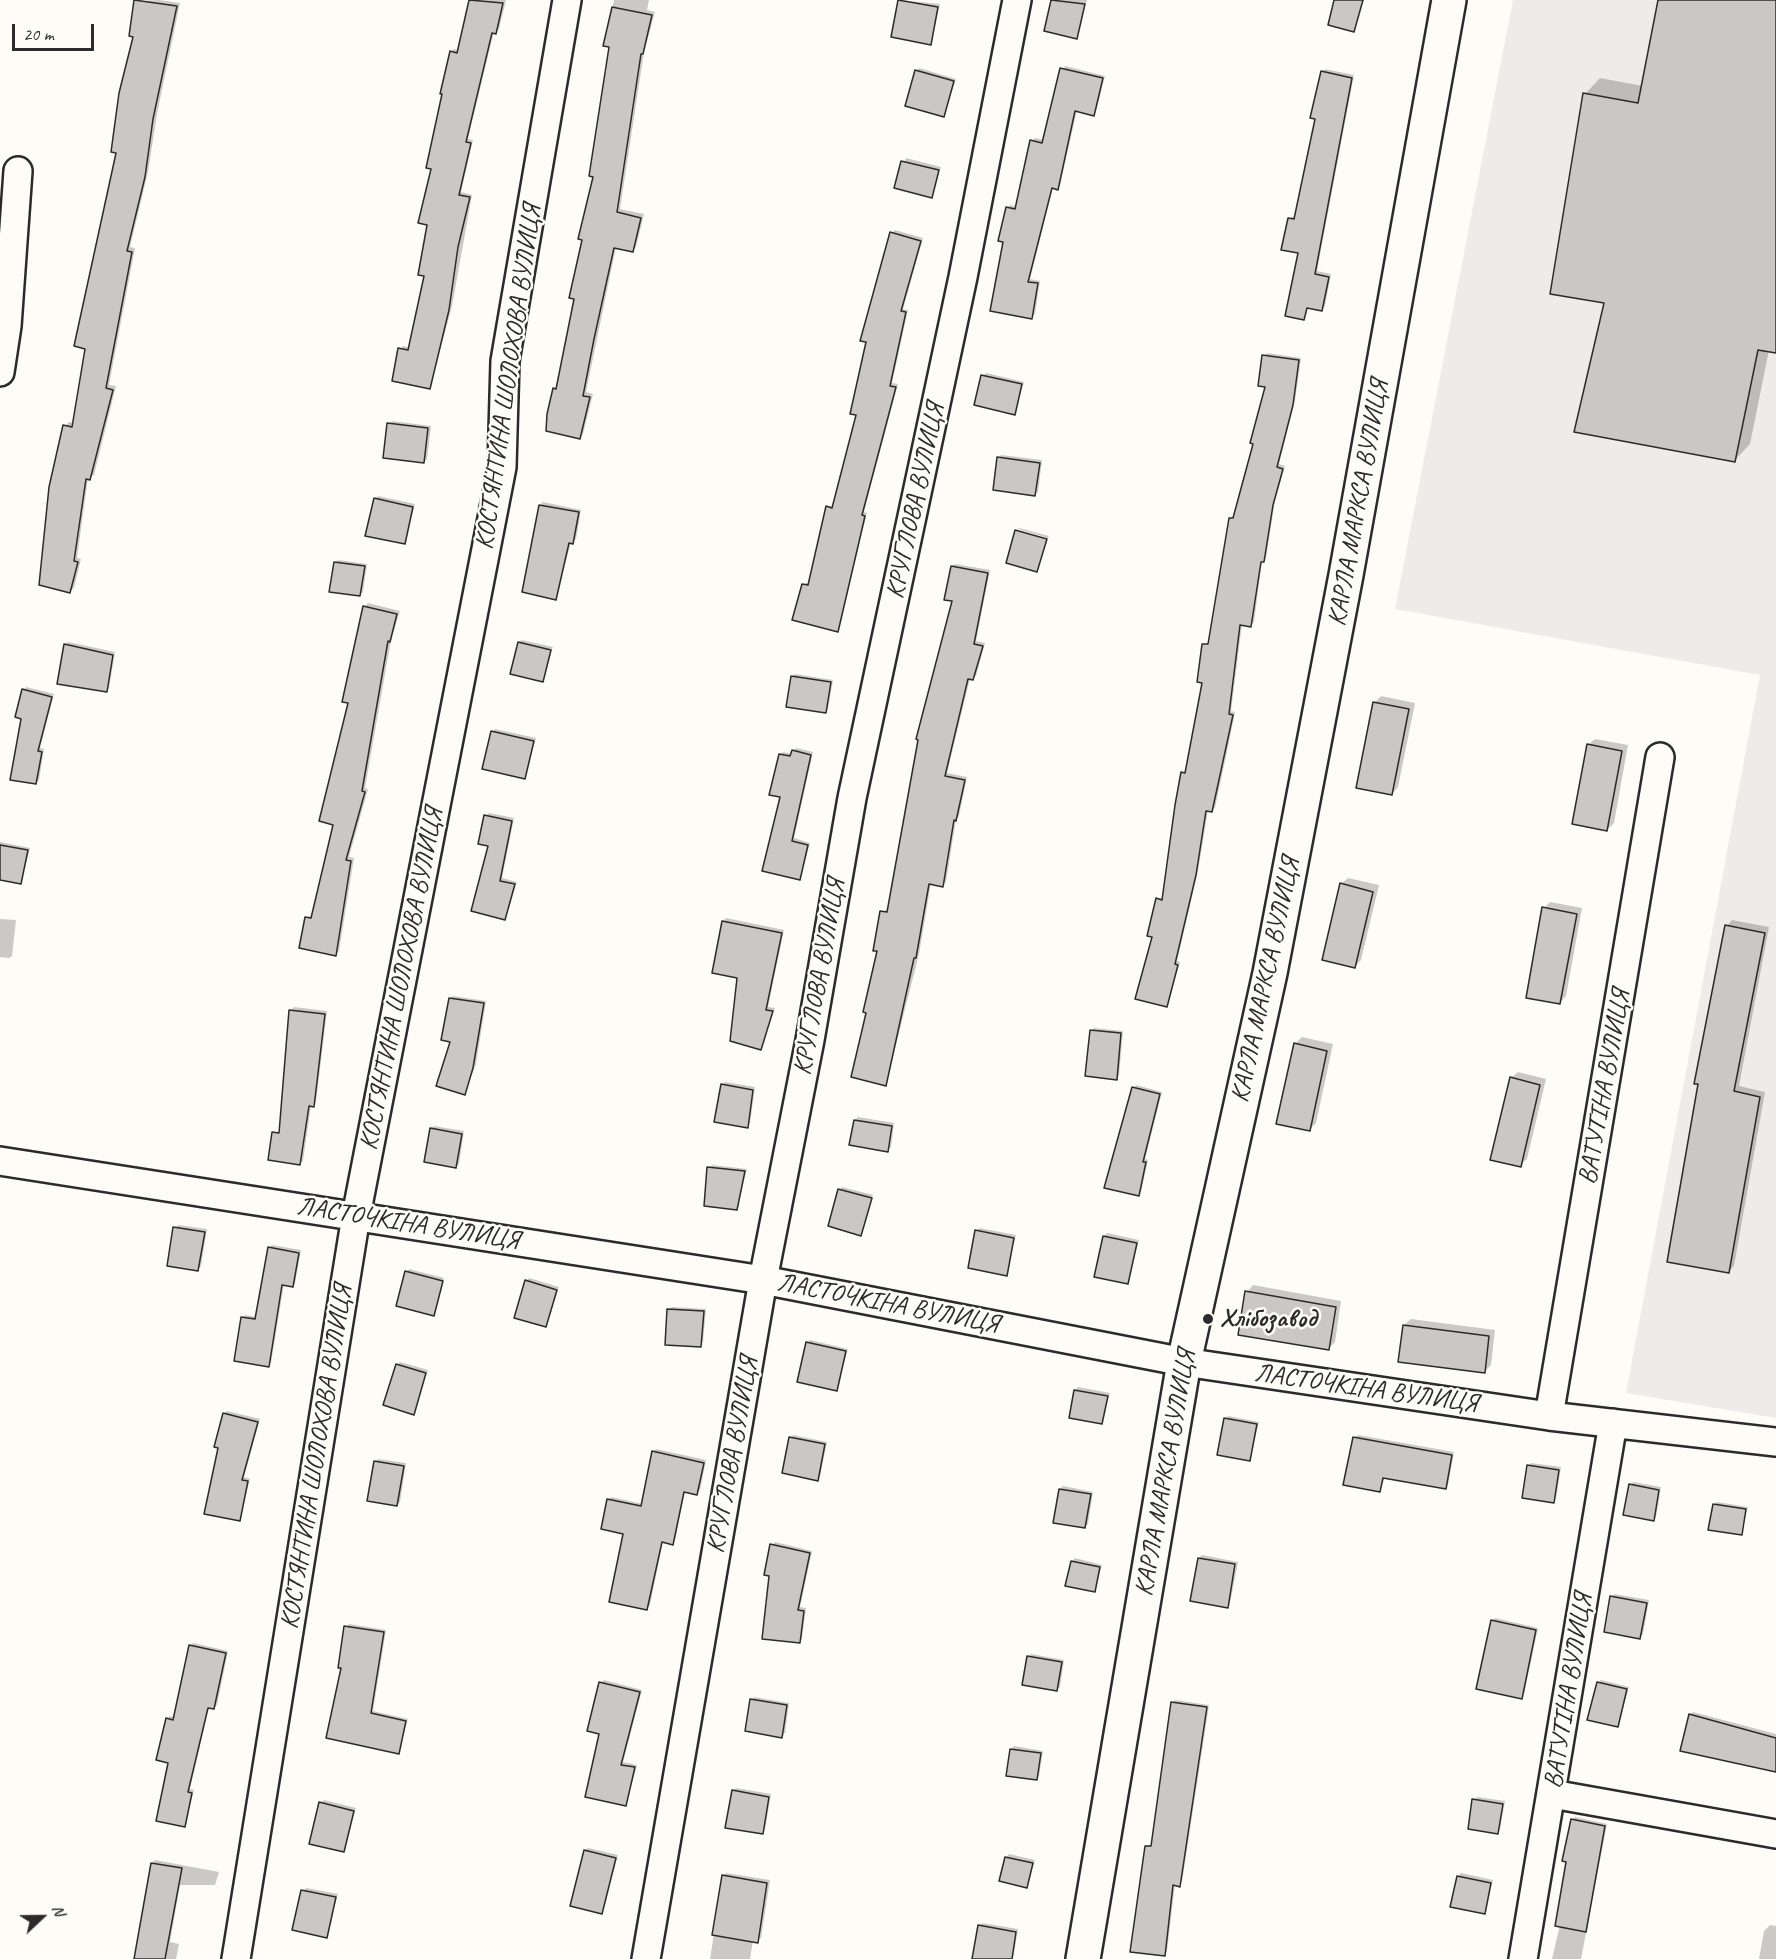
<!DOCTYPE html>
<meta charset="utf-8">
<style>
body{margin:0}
#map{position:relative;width:1776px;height:1959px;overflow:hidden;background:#fdfcf7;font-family:Caveat,sans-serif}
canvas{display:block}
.north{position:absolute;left:12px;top:1887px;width:60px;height:60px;-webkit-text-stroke:4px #fdfcf7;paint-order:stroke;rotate:68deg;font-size:16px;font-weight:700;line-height:24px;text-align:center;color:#2b2b2b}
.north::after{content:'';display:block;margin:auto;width:21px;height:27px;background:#2b2b2b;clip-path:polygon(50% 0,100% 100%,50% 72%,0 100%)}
.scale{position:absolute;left:12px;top:24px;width:82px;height:27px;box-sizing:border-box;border:3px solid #2b2b2b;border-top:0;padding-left:8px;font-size:18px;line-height:21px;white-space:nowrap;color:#2b2b2b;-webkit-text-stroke:4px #fdfcf7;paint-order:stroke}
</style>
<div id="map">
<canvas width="1776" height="1959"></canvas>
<div class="north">N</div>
<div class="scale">20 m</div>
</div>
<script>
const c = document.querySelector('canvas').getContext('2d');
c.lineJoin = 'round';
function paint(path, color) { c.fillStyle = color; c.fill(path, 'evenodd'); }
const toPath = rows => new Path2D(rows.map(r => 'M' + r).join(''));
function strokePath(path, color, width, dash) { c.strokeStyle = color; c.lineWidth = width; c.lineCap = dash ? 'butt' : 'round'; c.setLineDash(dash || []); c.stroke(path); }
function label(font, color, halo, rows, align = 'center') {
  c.font = font + ' Caveat,sans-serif'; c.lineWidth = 5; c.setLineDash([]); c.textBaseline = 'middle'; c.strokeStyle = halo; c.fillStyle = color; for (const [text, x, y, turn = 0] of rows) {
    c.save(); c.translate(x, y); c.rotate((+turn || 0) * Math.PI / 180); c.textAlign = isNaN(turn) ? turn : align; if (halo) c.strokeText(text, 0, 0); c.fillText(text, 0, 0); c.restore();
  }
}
const built = toPath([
 [1513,0,1776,0,1776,1418,1626,1393,1760,675,1395,609]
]);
const shadow = toPath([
 [159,0,180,3,157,114,148,172,130,247,135,248,109,385,116,386,94,475,88,478,77,558,81,559,74,588,70,591,65,426,69,422,74,423,135,35,136,1],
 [470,0,506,0,499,29,494,31,468,139,473,140,461,192,472,195,452,306,430,387,400,349,403,346,411,348,426,275,433,168,451,52,454,49,459,51],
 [614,0,649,0,647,10,655,12,644,52,620,209,644,214,636,247,632,251,616,247,586,392,593,394,583,434,580,437,554,389,558,386,576,298,610,46,605,44],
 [900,0,940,4,930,44,893,36],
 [1053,0,1087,0,1076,37,1046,30],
 [1336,0,1364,0,1353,30],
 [1660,0,1776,0,1776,351,1769,350,1750,444,1735,460,1606,302,1585,94,1600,78,1643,86],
 [1065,66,1105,76,1096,111,1093,114,1077,110,1060,185,1053,187,1030,279,1040,281,1035,314,1032,317,1005,241,1007,208,1010,205,1018,207,1032,141,1035,138,1044,140],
 [919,68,956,79,943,116,916,71],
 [1325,69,1354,75,1317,271,1331,274,1325,306,1322,309,1309,306,1304,318,1299,252,1289,218,1296,216,1317,118,1322,72],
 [906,158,941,167,931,196,896,187],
 [895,230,923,238,903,309,908,310,892,383,898,384,864,512,867,513,838,631,803,584,810,582,827,507,834,505,858,414,892,233],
 [1267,353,1301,358,1295,401,1279,464,1285,466,1275,501,1266,558,1262,561,1254,622,1251,625,1242,624,1231,711,1235,712,1228,747,1215,808,1208,810,1198,871,1177,961,1180,962,1167,1006,1154,936,1157,899,1164,897,1183,773,1187,770,1204,681,1204,644,1210,642,1240,518,1232,517,1235,516,1255,443,1267,386,1264,356],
 [986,373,1024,382,1014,413,983,376],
 [392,421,431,426,427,459,424,462,389,424],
 [1001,455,1042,460,1038,492,1035,494,999,458],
 [378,496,415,504,404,543,375,499],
 [543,502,581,510,576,539,571,542,556,598,540,505],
 [1019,528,1049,536,1048,538,1018,529],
 [1016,532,1047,541,1037,570],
 [338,560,367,564,363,592,360,595,335,563],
 [955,564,990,570,976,641,985,643,976,676,970,678,947,773,967,777,959,816,956,819,946,882,943,885,931,883,919,954,886,1084,868,1012,879,950,882,912,889,909,954,600,952,566],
 [368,603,400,611,391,640,365,788,368,789,349,857,354,858,339,951,336,954,306,918,313,915,335,824,364,607],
 [522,640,553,647,542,680,519,642],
 [68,642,115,652,109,688,106,691,65,644],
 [795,674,833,680,828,709,825,712,792,677],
 [26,687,54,694,40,748,44,749,39,780,36,783,22,717,24,690],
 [1381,696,1415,703,1398,787,1392,794,1374,703],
 [495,729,536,738,524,777,492,732],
 [1595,739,1628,745,1614,823,1607,830,1588,745],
 [796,748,813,752,794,838,810,843,800,879,782,796,780,754,783,752,793,754],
 [489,813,514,818,502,878,517,882,505,919,489,845,486,816],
 [0,842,30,848,21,882,0,878],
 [1348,878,1379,885,1361,960,1355,967,1341,884],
 [1550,902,1582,908,1566,996,1560,1003,1544,908],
 [726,918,784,930,768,1007,775,1008,760,1049,723,921],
 [0,919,16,920,12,956,9,958,0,957],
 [1732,920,1769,927,1739,1086,1765,1092,1734,1266,1729,1271,1727,926],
 [453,996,486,1001,476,1064,464,1094,452,1040,450,998],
 [294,1007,327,1011,316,1102,311,1105,303,1161,300,1164,273,1133,281,1131,291,1010],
 [1094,1028,1123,1031,1119,1075,1116,1078,1091,1031],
 [1302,1037,1333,1044,1316,1123,1309,1130,1295,1044],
 [1518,1072,1546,1079,1527,1159,1520,1165,1511,1078],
 [725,1082,755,1087,750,1123,747,1126,722,1085],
 [1136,1085,1162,1092,1145,1159,1148,1160,1141,1192,1138,1194,1106,1187],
 [858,1117,894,1123,891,1147,888,1150,855,1120],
 [434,1126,464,1131,459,1164,456,1167,431,1128],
 [712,1165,747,1169,737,1208,709,1168],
 [842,1187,873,1195,861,1234,839,1190],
 [178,1225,207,1229,201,1266,198,1269,175,1228],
 [979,1228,1016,1235,1006,1274,977,1231],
 [1107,1233,1139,1240,1128,1283,1104,1236],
 [272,1245,301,1250,295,1283,292,1286,284,1284,271,1363,268,1365,242,1318,245,1315,257,1317,269,1248],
 [409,1269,444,1278,433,1314,407,1272],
 [529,1278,559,1287,546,1326,526,1281],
 [1253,1285,1341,1301,1335,1342,1328,1349,1247,1292],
 [672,1307,706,1309,703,1342,701,1345,669,1310],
 [1411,1319,1495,1330,1491,1365,1484,1372,1404,1325],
 [810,1340,848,1349,836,1389,807,1343],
 [400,1362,428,1370,413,1413,397,1365],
 [1078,1387,1110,1393,1101,1422,1075,1390],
 [227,1411,260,1419,244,1477,250,1479,239,1520,224,1414],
 [1228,1416,1259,1422,1249,1460,1226,1418],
 [793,1435,827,1442,820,1476,817,1479,790,1438],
 [1358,1435,1454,1452,1448,1485,1445,1487,1385,1477,1380,1490,1355,1438],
 [656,1449,706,1460,700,1490,697,1493,685,1491,675,1540,672,1543,663,1541,650,1605,647,1608,624,1533,608,1500,611,1497,643,1504,653,1452],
 [378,1459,406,1463,400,1502,397,1505,375,1462],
 [1531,1463,1561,1467,1556,1499,1553,1502,1529,1466],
 [1633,1482,1661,1487,1656,1517,1653,1519,1630,1485],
 [1063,1486,1093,1492,1088,1524,1085,1527,1060,1489],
 [1717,1502,1748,1507,1741,1534,1714,1504],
 [775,1542,812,1551,800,1607,806,1608,802,1639,799,1642,772,1545],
 [1202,1555,1238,1562,1230,1603,1228,1606,1199,1558],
 [1075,1558,1102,1565,1094,1590,1072,1561],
 [1614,1594,1649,1600,1643,1634,1640,1637,1612,1597],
 [1495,1618,1538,1628,1524,1694,1521,1697,1492,1621],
 [349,1624,386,1630,373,1711,408,1719,398,1753,328,1737,342,1667,346,1627],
 [193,1643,228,1651,217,1705,214,1708,209,1707,190,1789,194,1790,185,1825,169,1761,167,1719,170,1716,175,1717,190,1646],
 [1031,1654,1064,1660,1060,1687,1057,1689,1028,1657],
 [604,1680,642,1690,623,1762,637,1765,626,1804,601,1733,601,1683],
 [1601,1680,1629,1687,1618,1726,1598,1683],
 [754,1697,789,1703,785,1733,782,1736,751,1700],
 [1175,1700,1209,1705,1182,1882,1175,1884,1167,1951,1165,1954,1146,1846,1153,1844,1172,1703],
 [1693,1712,1776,1734,1776,1771,1690,1715],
 [1014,1746,1043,1751,1039,1776,1036,1779,1011,1749],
 [736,1788,771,1794,765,1830,762,1833,733,1791],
 [1477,1797,1505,1801,1500,1829,1497,1832,1474,1800],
 [324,1800,356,1808,343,1851,321,1803],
 [1575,1817,1607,1824,1581,1959,1552,1959,1560,1925,1572,1820],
 [588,1848,618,1855,602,1912,585,1850],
 [1009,1854,1035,1860,1027,1886,1006,1857],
 [155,1860,219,1872,215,1885,180,1885,170,1942,179,1944,176,1959,135,1959,152,1863],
 [726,1873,770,1880,761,1938,753,1940,750,1959,710,1959,723,1876],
 [1461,1873,1493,1880,1485,1912,1458,1876],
 [306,1888,338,1894,326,1936,303,1891],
 [982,1923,1018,1929,1013,1959,973,1959,979,1926],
 [1770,1925,1776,1926,1776,1959,1759,1959,1764,1931]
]);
const building = toPath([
 [134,0,177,6,153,119,145,177,127,251,132,252,106,388,113,390,90,480,86,479,74,561,78,562,70,593,39,585,49,487,63,425,72,427,85,349,74,346,116,153,111,152,119,93,133,37,129,36,134,0],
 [469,0,503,3,496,34,492,33,466,142,471,143,459,195,470,197,458,247,449,310,430,389,392,381,398,348,408,350,424,276,418,275,427,225,418,223,431,169,426,168,442,94,440,94,450,51,457,53,469,0],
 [898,0,938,7,931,45,891,37,898,0],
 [1051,0,1085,4,1077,39,1044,31,1051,0],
 [1334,0,1363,0,1354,32,1328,25,1334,0],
 [1658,0,1776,0,1776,353,1758,350,1735,462,1574,432,1604,303,1550,294,1583,93,1638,103,1658,0],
 [612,7,652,15,643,54,641,54,617,212,641,218,633,252,614,248,594,339,583,396,590,397,580,439,546,431,547,414,553,388,556,389,574,299,569,298,582,240,578,239,593,177,589,176,609,47,603,46,612,7],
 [1060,68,1103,78,1094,116,1075,111,1058,190,1052,188,1028,282,1038,283,1032,319,990,311,1003,242,998,241,1006,207,1015,209,1030,140,1042,143,1060,68],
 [915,70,954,81,944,117,905,106,915,70],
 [1321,71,1352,78,1315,274,1329,277,1322,311,1307,308,1304,320,1285,316,1298,253,1281,250,1288,218,1294,219,1315,119,1310,118,1321,71],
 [901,161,939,170,932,198,894,188,901,161],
 [890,232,921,241,901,311,906,312,890,386,896,387,862,515,865,516,838,632,792,620,802,584,808,585,826,506,832,508,856,415,850,414,866,342,860,341,890,232],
 [1262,355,1299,360,1293,405,1277,467,1283,469,1273,505,1264,562,1261,562,1251,627,1240,625,1229,714,1233,715,1212,812,1206,811,1196,875,1175,964,1178,965,1167,1007,1135,999,1152,937,1147,936,1156,898,1162,900,1175,805,1181,772,1185,773,1202,683,1197,682,1202,644,1208,644,1229,518,1233,518,1253,444,1250,443,1265,387,1258,386,1262,355],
 [981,375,1022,384,1015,415,974,405,981,375],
 [387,423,428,428,424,463,383,458,387,423],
 [997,457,1040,463,1035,496,993,490,997,457],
 [374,498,413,507,405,544,365,536,374,498],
 [539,505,579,512,573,544,569,543,556,600,522,592,539,505],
 [1015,530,1047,539,1037,572,1006,563,1015,530],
 [334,562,365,566,360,596,329,592,334,562],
 [951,566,988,573,974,644,983,646,973,680,968,679,945,776,965,780,956,821,954,820,943,887,929,884,916,958,914,958,886,1086,851,1077,866,1013,863,1012,877,951,873,951,880,911,887,912,918,740,916,739,952,601,944,600,951,566],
 [363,606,397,614,390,642,388,641,362,791,365,792,346,860,351,861,336,956,299,948,305,917,311,918,333,825,319,821,348,703,342,702,363,606],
 [518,642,551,650,543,682,510,674,518,642],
 [64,644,113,655,107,692,57,684,64,644],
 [791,676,831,682,826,713,786,707,791,676],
 [22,689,52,697,38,751,42,752,36,784,10,780,21,719,15,717,22,689],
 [1373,702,1409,709,1392,795,1356,788,1373,702],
 [491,731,534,741,525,779,482,769,491,731],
 [1587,744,1622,751,1607,831,1572,824,1587,744],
 [792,750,811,755,792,841,808,845,800,880,762,871,780,797,769,795,779,754,790,756,792,750],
 [484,815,512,821,500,881,515,884,505,920,471,911,488,846,478,844,484,815],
 [0,845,28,850,21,884,0,880,0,845],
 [1340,883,1373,892,1355,968,1322,960,1340,883],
 [1542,907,1577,914,1560,1004,1526,998,1542,907],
 [722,921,782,933,766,1010,773,1011,761,1050,730,1041,737,978,712,973,722,921],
 [1725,925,1765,933,1734,1091,1760,1097,1729,1273,1667,1262,1698,1084,1694,1084,1725,925],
 [449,998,484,1003,473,1068,465,1095,436,1086,450,1042,441,1040,449,998],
 [289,1010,325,1014,314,1107,309,1106,300,1165,268,1160,272,1132,279,1133,289,1010],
 [1090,1030,1121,1033,1117,1080,1085,1076,1090,1030],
 [1294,1043,1327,1051,1310,1131,1276,1124,1294,1043],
 [1510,1077,1540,1085,1521,1167,1490,1160,1510,1077],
 [721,1084,753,1090,748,1128,714,1122,721,1084],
 [1132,1087,1160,1094,1143,1162,1146,1162,1139,1196,1104,1188,1132,1087],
 [854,1120,892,1126,888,1152,849,1145,854,1120],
 [430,1128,462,1134,456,1168,424,1162,430,1128],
 [707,1167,745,1171,737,1210,704,1206,707,1167],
 [838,1189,872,1198,861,1236,828,1226,838,1189],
 [173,1227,205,1232,198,1271,167,1266,173,1227],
 [975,1230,1014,1238,1007,1276,968,1268,975,1230],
 [1103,1236,1137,1243,1128,1284,1094,1277,1103,1236],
 [268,1247,299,1253,293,1287,282,1285,269,1367,234,1361,241,1317,255,1319,268,1247],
 [405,1271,443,1281,434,1316,396,1306,405,1271],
 [525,1280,557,1290,546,1327,514,1318,525,1280],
 [1245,1291,1336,1307,1329,1350,1238,1335,1245,1291],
 [667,1309,704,1311,701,1347,665,1345,667,1309],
 [1403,1325,1489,1336,1485,1373,1398,1362,1403,1325],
 [806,1342,846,1351,837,1391,797,1382,806,1342],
 [396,1364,426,1373,414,1415,383,1405,396,1364],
 [1074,1390,1108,1396,1102,1424,1069,1418,1074,1390],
 [223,1413,258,1422,242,1480,248,1481,240,1521,204,1514,218,1448,214,1447,223,1413],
 [1224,1418,1257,1424,1250,1461,1217,1455,1224,1418],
 [789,1437,825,1444,818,1481,782,1473,789,1437],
 [1353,1437,1452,1455,1446,1489,1383,1478,1380,1492,1343,1485,1353,1437],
 [652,1451,704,1463,697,1495,684,1492,673,1545,662,1542,647,1610,609,1602,623,1534,601,1529,607,1499,641,1506,652,1451],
 [374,1461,404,1466,397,1506,367,1501,374,1461],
 [1527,1465,1559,1470,1554,1503,1522,1498,1527,1465],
 [1629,1484,1659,1490,1654,1521,1623,1515,1629,1484],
 [1059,1489,1091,1494,1085,1528,1053,1523,1059,1489],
 [1713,1504,1746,1509,1742,1535,1708,1530,1713,1504],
 [770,1544,810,1553,798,1610,804,1611,800,1643,762,1639,769,1576,764,1575,770,1544],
 [1198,1558,1235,1564,1228,1608,1190,1601,1198,1558],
 [1071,1561,1100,1567,1095,1592,1065,1586,1071,1561],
 [1610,1596,1647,1603,1640,1639,1604,1632,1610,1596],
 [1491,1620,1536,1630,1522,1699,1476,1689,1491,1620],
 [344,1626,384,1632,371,1713,406,1721,399,1754,326,1738,341,1668,338,1668,344,1626],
 [189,1645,226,1653,214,1709,208,1708,188,1792,192,1793,185,1827,156,1821,168,1763,156,1760,166,1718,173,1720,189,1645],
 [1027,1656,1062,1662,1057,1691,1022,1685,1027,1656],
 [599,1682,640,1692,621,1765,635,1767,626,1806,585,1797,599,1734,587,1731,599,1682],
 [1597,1682,1627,1689,1618,1727,1587,1720,1597,1682],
 [750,1699,787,1705,782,1738,745,1731,750,1699],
 [1171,1702,1207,1707,1180,1887,1173,1885,1165,1956,1130,1952,1145,1846,1151,1846,1171,1702],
 [1689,1714,1776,1738,1776,1772,1680,1751,1689,1714],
 [1010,1749,1041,1753,1037,1780,1006,1776,1010,1749],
 [732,1790,769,1797,763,1834,725,1828,732,1790],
 [1472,1799,1503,1804,1498,1834,1468,1829,1472,1799],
 [319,1802,354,1811,344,1852,309,1844,319,1802],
 [1571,1819,1605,1826,1586,1932,1555,1926,1566,1862,1562,1861,1571,1819],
 [584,1850,616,1858,602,1914,570,1906,584,1850],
 [1005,1857,1033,1863,1027,1888,999,1881,1005,1857],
 [151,1863,182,1868,165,1959,134,1959,151,1863],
 [722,1875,767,1883,758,1943,712,1935,722,1875],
 [1457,1876,1491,1883,1485,1914,1450,1907,1457,1876],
 [301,1890,336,1897,327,1938,292,1930,301,1890],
 [978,1925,1016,1932,1012,1959,972,1959,978,1925]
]);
const street = toPath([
 [0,372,7,326,18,171],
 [0,1161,763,1280,1184,1362,1549,1416,1776,1442],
 [1549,1416,1660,757],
 [1552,1794,1776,1834],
 [236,1959,356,1216,502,467,505,361,567,0],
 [646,1959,763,1280,810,1040,852,798,963,277,1017,0],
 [1523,1959,1613,1423]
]);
const secondary = toPath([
 [1083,1959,1184,1362,1270,973,1346,575,1449,0]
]);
const markers = [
 [1208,1319,6,"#2b2b2b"]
];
const streetNames = [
 ["КОСТЯНТИНА ШОЛОХОВА ВУЛИЦЯ",509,377,-82],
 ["КРУГЛОВА ВУЛИЦЯ",916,501,-78],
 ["КАРЛА МАРКСА ВУЛИЦЯ",1359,503,-80],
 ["КРУГЛОВА ВУЛИЦЯ",820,977,-80],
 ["КОСТЯНТИНА ШОЛОХОВА ВУЛИЦЯ",402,979,-79],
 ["КАРЛА МАРКСА ВУЛИЦЯ",1266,980,-78],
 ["ВАТУТІНА ВУЛИЦЯ",1605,1087,-80],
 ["ЛАСТОЧКІНА ВУЛИЦЯ",408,1224,9],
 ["ЛАСТОЧКІНА ВУЛИЦЯ",888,1304,11],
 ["ЛАСТОЧКІНА ВУЛИЦЯ",1366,1389,8],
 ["КРУГЛОВА ВУЛИЦЯ",733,1455,-80],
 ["КОСТЯНТИНА ШОЛОХОВА ВУЛИЦЯ",317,1457,-81],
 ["КАРЛА МАРКСА ВУЛИЦЯ",1166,1473,-80],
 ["ВАТУТІНА ВУЛИЦЯ",1569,1691,-81]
];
const poiNames = [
 ["Хлібозавод",1220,1319]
];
paint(built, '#edece8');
paint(shadow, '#0003');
paint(building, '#c9c8c4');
strokePath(building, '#2b2b2b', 1.5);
strokePath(street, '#2b2b2b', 32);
strokePath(secondary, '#2b2b2b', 38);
strokePath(street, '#fdfcf7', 27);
strokePath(secondary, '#fdfcf7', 33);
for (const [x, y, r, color] of markers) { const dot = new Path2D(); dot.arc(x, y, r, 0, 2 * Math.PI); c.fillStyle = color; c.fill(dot); strokePath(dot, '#fdfcf7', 2); }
label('26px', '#2b2b2b', '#fdfcf7', streetNames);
label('bold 26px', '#2b2b2b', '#fdfcf7', poiNames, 'left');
</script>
